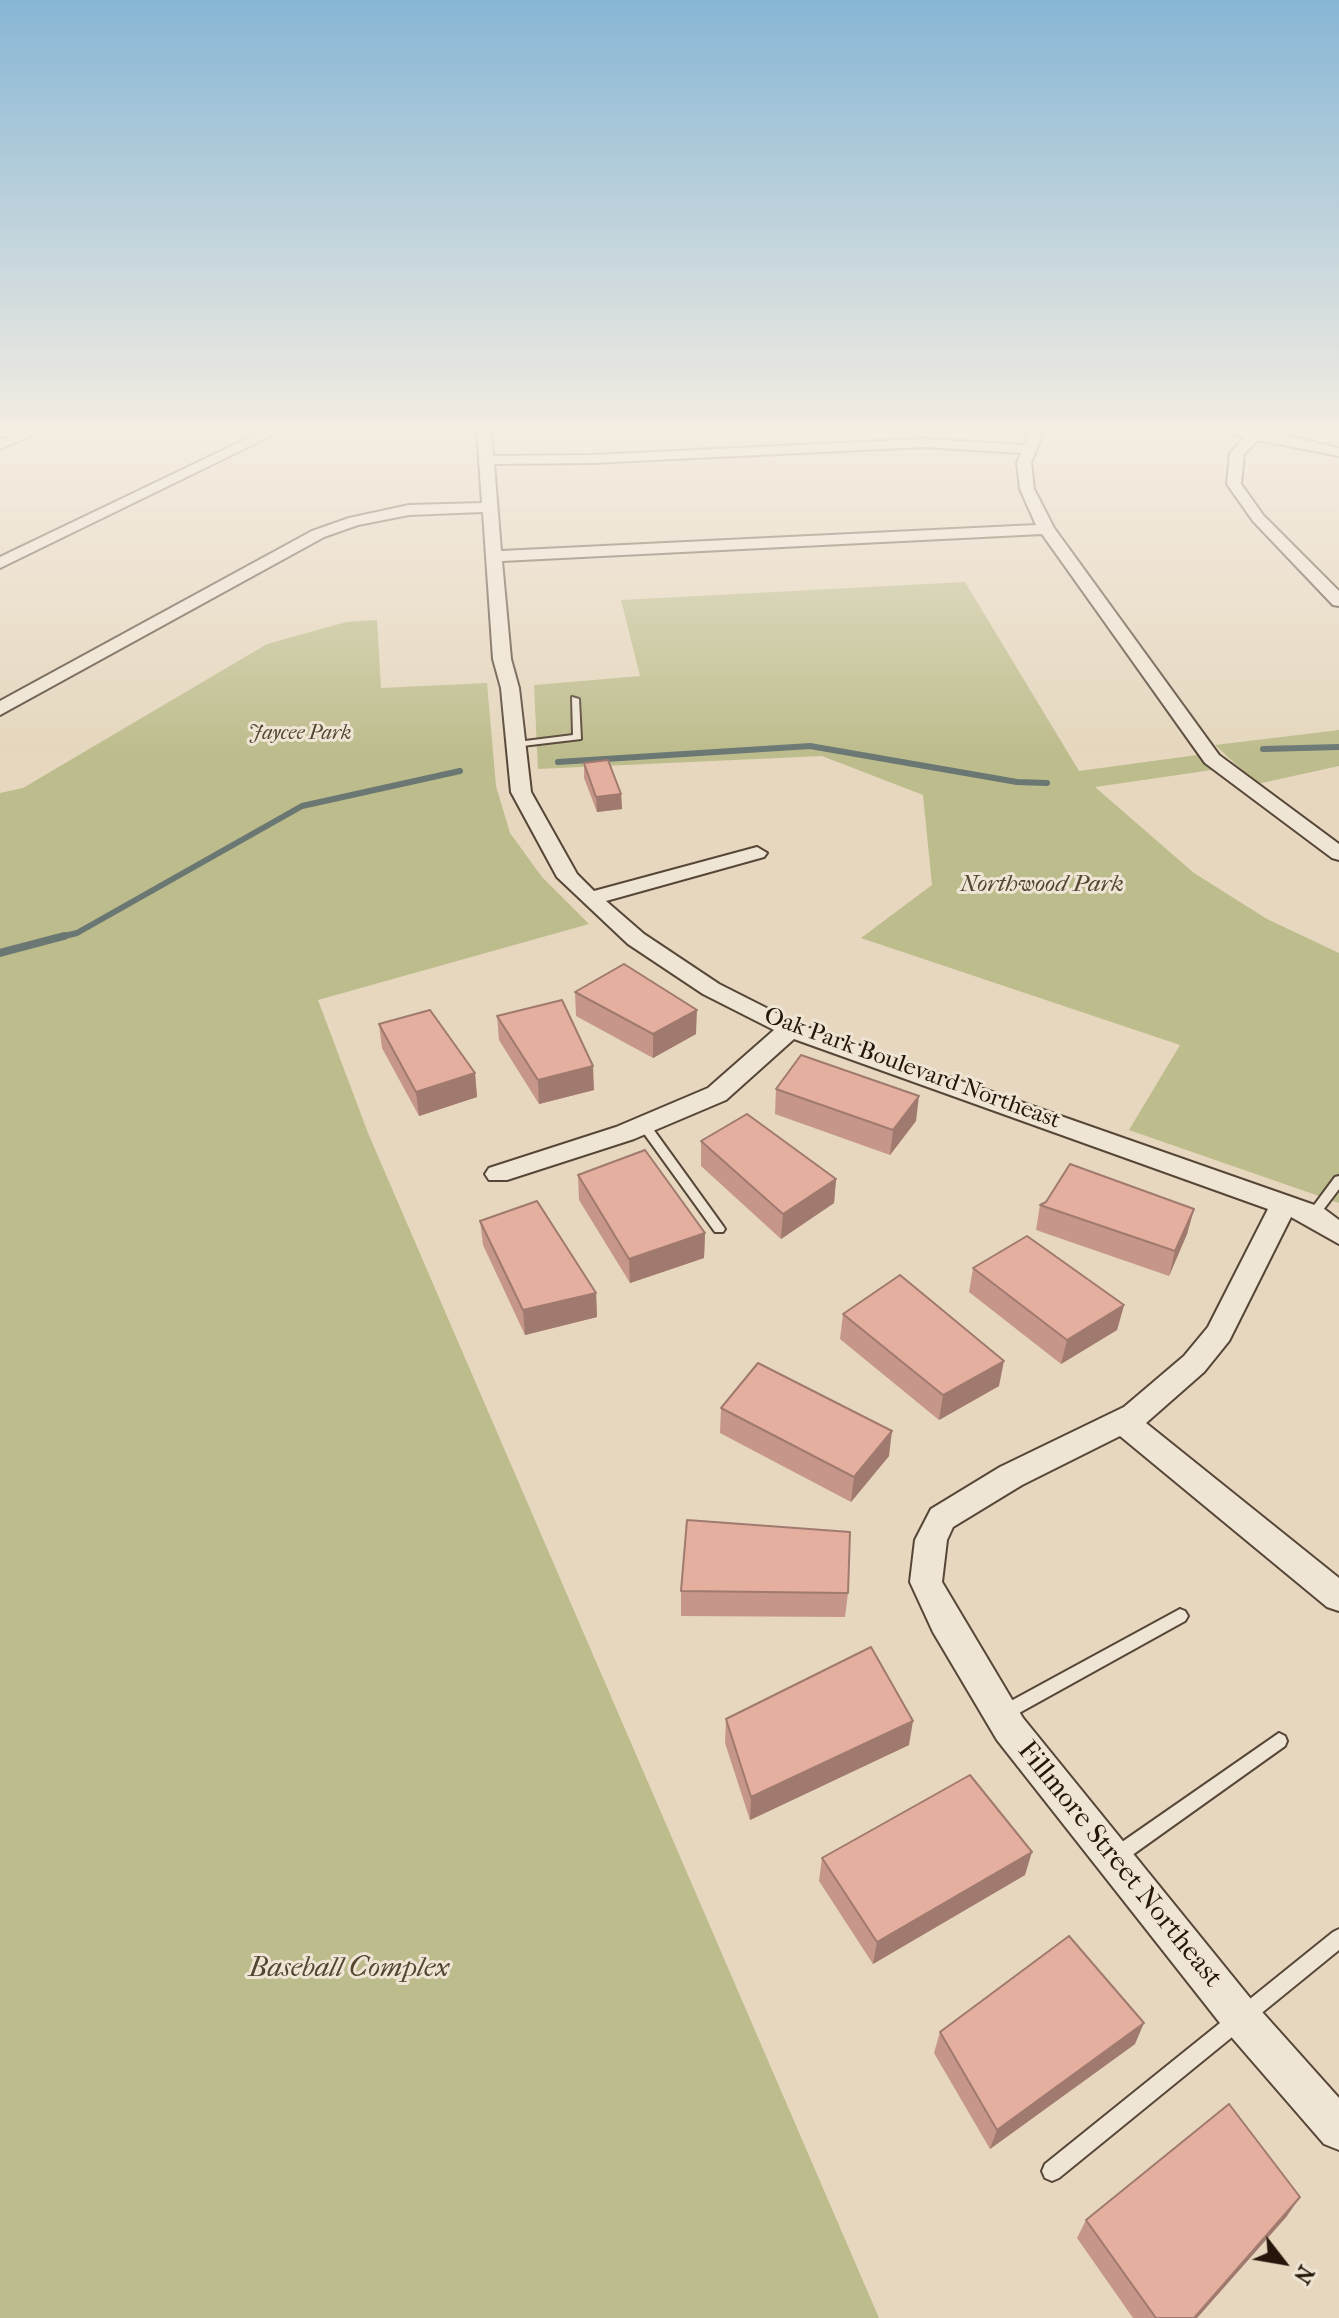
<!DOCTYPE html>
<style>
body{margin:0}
#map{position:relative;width:1339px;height:2318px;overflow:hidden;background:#e6d7be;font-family:"IM FELL French Canon",serif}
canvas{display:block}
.north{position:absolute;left:1243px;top:2222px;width:80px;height:80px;-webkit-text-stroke:6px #efe5d5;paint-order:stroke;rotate:121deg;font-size:22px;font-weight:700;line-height:32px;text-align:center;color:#26150b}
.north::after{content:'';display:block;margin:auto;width:28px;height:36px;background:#26150b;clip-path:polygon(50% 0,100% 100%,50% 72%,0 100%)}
</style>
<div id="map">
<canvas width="1339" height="2318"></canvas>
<div class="north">N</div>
</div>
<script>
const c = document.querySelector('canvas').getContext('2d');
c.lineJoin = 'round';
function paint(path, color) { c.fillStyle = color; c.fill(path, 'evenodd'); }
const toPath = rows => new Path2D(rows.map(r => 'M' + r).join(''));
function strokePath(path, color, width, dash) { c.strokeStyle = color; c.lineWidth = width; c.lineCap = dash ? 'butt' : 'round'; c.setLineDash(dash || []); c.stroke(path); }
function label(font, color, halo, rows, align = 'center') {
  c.font = font + ' "IM FELL French Canon",serif'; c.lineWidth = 6; c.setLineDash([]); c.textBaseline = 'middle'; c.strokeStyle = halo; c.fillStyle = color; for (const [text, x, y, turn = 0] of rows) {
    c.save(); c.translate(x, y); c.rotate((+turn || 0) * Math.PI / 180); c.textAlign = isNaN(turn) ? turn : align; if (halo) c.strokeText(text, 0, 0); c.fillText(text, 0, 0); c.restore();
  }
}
const green = toPath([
 [965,582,1079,771,1197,755,1212,770,1095,787,1194,873,1267,919,1339,953,1339,1203,1129,1130,1180,1045,861,938,932,885,923,795,822,756,538,769,534,685,640,676,621,600],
 [377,620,381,688,487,683,496,786,510,833,542,877,589,924,318,1000,368,1133,879,2318,0,2318,0,793,23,788,267,644,346,622],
 [1339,730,1339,766,1257,784,1215,745]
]);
const streamFar1 = toPath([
 [1263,749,1339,747],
 [558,762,810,746,1017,782,1047,783],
 [56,938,77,933,302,806,460,771]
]);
const stream = toPath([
 [0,953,64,936]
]);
const lane = toPath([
 [572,697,579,699,581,739,514,747,514,743,517,742,573,735,572,697],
 [644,1121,648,1122,723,1226,725,1229,723,1232,715,1232,640,1128,638,1125,644,1121],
 [1339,1176,1339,1189,1317,1218,1309,1218,1307,1215,1309,1212,1335,1177,1339,1176],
 [1180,1609,1185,1611,1188,1616,1185,1621,1010,1718,1004,1720,998,1718,996,1713,998,1708,1180,1609],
 [1279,1733,1285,1736,1287,1741,1285,1746,1121,1863,1115,1865,1109,1863,1106,1857,1109,1851,1279,1733],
 [1339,1929,1339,1950,1059,2178,1052,2181,1045,2178,1042,2171,1045,2164,1333,1932,1339,1929]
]);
const street = toPath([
 [21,431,41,431,0,449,0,440,21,431],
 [263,431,281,431,0,568,0,557,263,431],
 [477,431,491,431,493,456,592,455,924,439,1024,445,1030,431,1044,431,1031,463,1034,489,1054,528,1219,755,1339,844,1339,860,1332,858,1205,763,1042,534,502,561,511,659,519,688,531,792,577,874,594,891,757,847,767,853,764,857,606,901,644,934,719,984,798,1024,1323,1208,1339,1220,1339,1244,1291,1217,1229,1341,1204,1372,1146,1423,1339,1578,1339,1611,1327,1607,1120,1436,1022,1485,953,1527,947,1540,942,1582,1023,1718,1255,2004,1339,2098,1339,2150,1324,2144,1227,2032,997,1740,933,1632,910,1582,915,1540,931,1509,1000,1467,1124,1407,1184,1356,1208,1327,1268,1209,794,1039,726,1100,634,1139,507,1180,489,1180,485,1174,489,1168,616,1127,708,1088,774,1030,703,994,628,944,557,877,511,792,501,688,493,659,483,512,409,515,358,525,324,537,0,715,0,701,312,531,349,518,409,505,482,503,477,431],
 [924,447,1021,453,1017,463,1020,489,1036,525,501,551,494,464,592,463,924,447],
 [1224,431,1266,431,1339,448,1339,456,1258,440,1244,454,1241,484,1263,515,1339,591,1339,606,1333,605,1253,521,1227,484,1230,453,1244,438,1224,431]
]);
const wall = toPath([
 [584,763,621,794,622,809,597,812,584,778],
 [575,992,696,1034,653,1058,576,1016],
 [497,1016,594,1090,539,1104,499,1040],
 [379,1024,475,1073,477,1097,419,1116,382,1048],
 [776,1089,916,1121,890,1155,775,1114],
 [701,1141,836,1179,834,1203,781,1239,701,1166],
 [578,1175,705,1233,704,1258,630,1283,579,1200],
 [1040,1205,1194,1209,1187,1234,1169,1276,1036,1230],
 [480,1221,596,1293,597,1317,525,1335,483,1245],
 [973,1268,1124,1305,1117,1330,1061,1364,969,1292],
 [843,1314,999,1386,939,1420,840,1339],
 [721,1408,889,1456,851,1502,720,1433],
 [681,1591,848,1593,845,1617,681,1616],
 [726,1719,909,1745,750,1820,725,1743],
 [822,1858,1025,1875,873,1964,819,1881],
 [940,2032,1135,2044,990,2149,934,2053],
 [1287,2216,1197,2318,1133,2318,1077,2238,1086,2220]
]);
const shadedWall = toPath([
 [621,794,622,809,597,812,596,797],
 [697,1010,696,1034,653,1058,653,1034],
 [593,1066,594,1090,539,1104,538,1080],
 [475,1073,477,1097,419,1116,416,1092],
 [919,1096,916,1121,890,1155,893,1130],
 [836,1179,834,1203,781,1239,783,1214],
 [1194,1209,1187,1234,1169,1276,1175,1251],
 [705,1233,704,1258,630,1283,629,1259],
 [596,1293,597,1317,525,1335,523,1310],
 [1124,1305,1117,1330,1061,1364,1067,1340],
 [1004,1361,999,1386,939,1420,943,1395],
 [892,1431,889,1456,851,1502,854,1477],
 [913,1721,909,1745,750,1820,751,1797],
 [1032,1852,1025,1875,873,1964,877,1942],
 [1144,2023,1135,2044,990,2149,997,2130],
 [1300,2197,1287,2216,1197,2318,1194,2318]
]);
const building = toPath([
 [608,760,621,794,596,797,584,763,608,760],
 [624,964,697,1010,653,1034,575,992,624,964],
 [562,1000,593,1066,538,1080,497,1016,562,1000],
 [430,1010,475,1073,416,1092,379,1024,430,1010],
 [801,1055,919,1096,893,1130,776,1089,801,1055],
 [747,1114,836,1179,783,1214,701,1141,747,1114],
 [645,1150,705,1233,629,1259,578,1175,645,1150],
 [1070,1164,1194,1209,1175,1251,1040,1205,1046,1202,1070,1164],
 [537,1201,596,1293,523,1310,480,1221,537,1201],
 [1027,1236,1124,1305,1067,1340,973,1268,1027,1236],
 [900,1275,1004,1361,943,1395,843,1314,900,1275],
 [758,1363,892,1431,854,1477,721,1408,758,1363],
 [687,1520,850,1532,848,1593,681,1591,687,1520],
 [871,1647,913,1721,751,1797,726,1719,871,1647],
 [970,1775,1032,1852,877,1942,822,1858,970,1775],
 [1069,1936,1144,2023,997,2130,940,2032,1069,1936],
 [1229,2104,1300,2197,1194,2318,1156,2318,1086,2220,1229,2104]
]);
const farParknames = [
 ["Jaycee Park",300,734]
];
const parkNames = [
 ["Northwood Park",1042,885]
];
const streetNames = [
 ["Oak Park Boulevard Northeast",912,1069,20]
];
const nearStreetnames = [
 ["Fillmore Street Northeast",1119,1865,51]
];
const nearParknames = [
 ["Baseball Complex",349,1969]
];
paint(green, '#bdbc8c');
strokePath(streamFar1, '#6a7773', 6);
strokePath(stream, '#6a7773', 8);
strokePath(lane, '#564638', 4);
strokePath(street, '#564638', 4);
paint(lane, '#efe5d5');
paint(street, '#efe5d5');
paint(wall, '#c59689');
paint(shadedWall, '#a07a6f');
paint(building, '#e5af9f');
strokePath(building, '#a07a6f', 2);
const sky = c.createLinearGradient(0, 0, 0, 756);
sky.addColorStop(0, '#87b6d5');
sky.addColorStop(0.57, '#f4ede2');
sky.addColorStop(1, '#f4ede200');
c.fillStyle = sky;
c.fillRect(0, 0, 1339, 756);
label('italic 20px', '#534732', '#efe5d5', farParknames);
label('italic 24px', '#534732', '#efe5d5', parkNames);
label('24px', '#26150b', '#efe5d5', streetNames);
label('28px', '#26150b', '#efe5d5', nearStreetnames);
label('italic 28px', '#534732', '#efe5d5', nearParknames);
</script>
